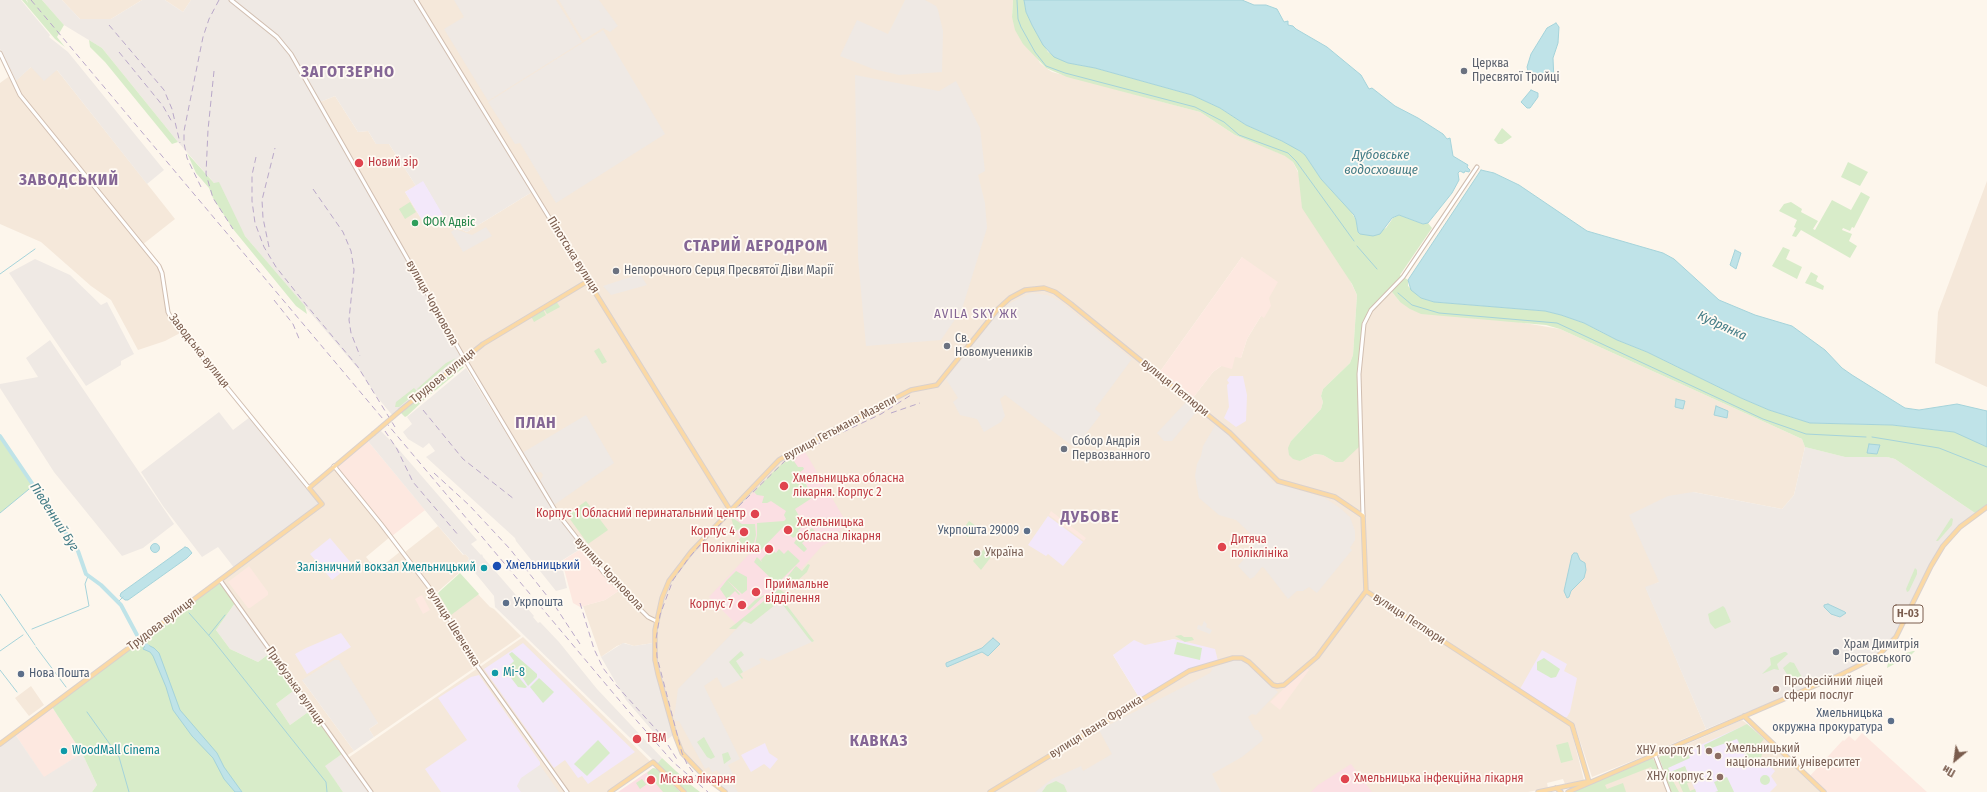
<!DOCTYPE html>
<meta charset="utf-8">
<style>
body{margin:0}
#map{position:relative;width:1987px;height:792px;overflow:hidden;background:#fdf6ec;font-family:"Fira Sans Condensed",sans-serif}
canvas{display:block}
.north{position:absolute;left:1935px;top:740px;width:40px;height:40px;-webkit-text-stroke:3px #fffaf3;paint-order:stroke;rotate:209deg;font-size:11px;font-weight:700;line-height:16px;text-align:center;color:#7a5c4d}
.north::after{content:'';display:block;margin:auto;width:14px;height:18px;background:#7a5c4d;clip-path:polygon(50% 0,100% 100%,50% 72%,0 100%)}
</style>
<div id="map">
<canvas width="1987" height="792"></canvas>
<div class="north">Пн</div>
</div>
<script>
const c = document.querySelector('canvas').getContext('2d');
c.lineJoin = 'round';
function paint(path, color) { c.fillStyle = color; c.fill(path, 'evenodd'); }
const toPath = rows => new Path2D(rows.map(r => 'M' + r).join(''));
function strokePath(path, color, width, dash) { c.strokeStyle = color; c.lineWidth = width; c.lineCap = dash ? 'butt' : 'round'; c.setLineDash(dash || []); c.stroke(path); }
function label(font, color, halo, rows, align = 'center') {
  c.font = font + ' "Fira Sans Condensed",sans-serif'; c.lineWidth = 3.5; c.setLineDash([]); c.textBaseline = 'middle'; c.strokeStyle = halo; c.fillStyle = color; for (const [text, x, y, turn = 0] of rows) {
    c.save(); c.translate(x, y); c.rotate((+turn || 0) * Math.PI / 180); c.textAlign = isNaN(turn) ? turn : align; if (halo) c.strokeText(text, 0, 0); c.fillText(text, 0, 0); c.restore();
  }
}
const residential = toPath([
 [62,0,142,0,111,19,80,19],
 [165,0,191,0,183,12],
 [417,0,1013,0,1012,17,1040,63,1046,68,1052,72,1200,112,1235,135,1286,156,1293,162,1357,295,1353,355,1350,363,1323,389,1321,396,1323,402,1321,409,1291,441,1300,461,1315,454,1323,455,1335,462,1360,446,1362,513,1335,495,1278,480,1231,432,1192,399,1213,372,1235,356,1241,358,1247,339,1261,316,1242,257,1159,373,1056,291,1045,287,1037,286,1020,291,1004,301,977,331,936,384,910,389,786,453,770,467,730,508],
 [31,67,57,70,175,219,142,245,159,266,162,273,168,312,182,332,165,341,138,350,111,300,91,286,41,242,0,224,0,83,11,75,14,82],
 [335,96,358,132,368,131,376,144,389,144,416,186,405,192,425,225,443,215,451,230,456,227,467,232,532,192,587,280,494,335,464,357,320,102],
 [1987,181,1987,387,1935,363,1938,312],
 [588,282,729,510,680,562,668,581,656,619,648,616,605,572,573,534,555,510,465,359,484,345],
 [1044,289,1061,297,1242,445,1277,482,1334,497,1362,516,1365,590,1317,656,1287,683,1279,685,1274,684,1245,658,1218,661,1174,639,1113,655,1140,699,989,792,727,792,705,775,684,753,679,745,656,660,655,636,663,598,670,582,682,563,780,461,787,456,911,391,932,388,938,386,1006,303,1025,291],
 [1392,292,1400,302,1560,329,1802,439,1805,447,1794,495,1782,509,1693,492,1659,582,1646,588,1706,729,1642,757,1592,777,1575,726,1367,590,1361,374,1363,339,1365,324,1372,311],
 [334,468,390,537,366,557,377,570,401,551,434,596,477,666,374,737,369,729,378,723,302,680,354,751,346,756,221,580,323,504,310,488],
 [438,526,463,555,465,554,469,558,467,563,468,565,435,594,405,552],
 [460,575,490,607,494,609,521,636,479,665,436,596],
 [620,590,655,624,653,643,634,646,625,643,617,646,601,657,583,606,605,600],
 [1366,592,1570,726,1584,780,1565,784,1563,779,1547,783,1548,788,1528,792,994,792,1189,672,1237,659,1248,663,1271,685,1282,687,1318,658],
 [523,637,651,762,608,792,568,792,480,667],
 [478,668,565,792,372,792,348,758],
 [31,686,44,705,29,716,15,698],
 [1742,720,1755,730,1820,792,1671,792,1659,759,1660,756],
 [1652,758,1654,760,1667,792,1573,792]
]);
const commercial = toPath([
 [1242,257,1278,282,1269,298,1271,306,1264,318,1261,316,1247,339,1241,358,1235,357,1232,369,1221,366,1213,372,1192,399,1159,373],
 [367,440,425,510,392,536,336,466],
 [1051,511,1086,538,1084,541,1049,515],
 [582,548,620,590,605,600,580,607,573,603,562,561],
 [249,566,268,592,268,595,250,608,248,608,228,582],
 [422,595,430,610,423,614,415,599],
 [1306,667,1309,670,1280,710,1270,702],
 [52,707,82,753,44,778,15,734],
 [1862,733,1927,792,1824,792,1809,777,1843,740,1844,741,1849,736,1855,741]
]);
const industrial = toPath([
 [0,0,21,0,50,35,49,37,68,52,164,170,147,184,57,70,44,81,31,67,16,81,0,49],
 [42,0,62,0,80,19,111,19,142,0,165,0,183,12,191,0,229,0,276,38,290,54,306,82,462,358,393,416,377,397,360,371,245,236,215,184,178,142,102,48,64,25],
 [233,0,415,0,532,192,467,232,456,227,451,230,423,182,416,186,389,144,376,144,368,131,358,132,335,96,320,102,285,43],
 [454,0,556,0,582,42,488,101,444,29,464,17],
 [559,0,599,0,618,26,610,32,603,28,583,40],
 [905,0,925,0,936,6,938,10,943,31,942,72,899,75,873,69,840,56,857,20,888,34],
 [603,30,665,134,556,203,520,143,515,144,488,102],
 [855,75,939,91,956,81,980,128,985,171,978,175,985,203,987,228,962,309,941,340,866,346,858,258],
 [486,227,492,236,463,252,451,232,455,229,472,235],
 [35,259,70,275,101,305,107,302,134,354,121,361,121,365,86,386,9,273],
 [640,274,647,285,611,295,603,286],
 [1031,293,1047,295,1060,301,1132,359,1095,409,1101,414,1075,448,1005,395,1000,399,1005,416,1001,422,984,432,977,419,960,415,953,402,958,398,946,379,1000,311,1012,302],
 [50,340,174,524,143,548,122,556,54,472,0,388,0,384,38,377,26,358],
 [466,368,553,510,582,548,561,561,567,588,556,591,516,541,515,538,426,457,435,451,429,443,423,448,408,439,403,432,412,424,407,417],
 [1186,402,1197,411,1172,441,1164,441,1157,433],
 [219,412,233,430,250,417,322,504,235,569,218,547,202,557,163,506,141,472],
 [586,415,614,463,554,505,540,482,543,475,541,472,534,473,522,453],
 [1216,424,1235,439,1274,483,1325,498,1340,508,1350,517,1355,531,1355,540,1350,548,1352,550,1317,593,1309,587,1303,591,1297,591,1288,599,1264,568,1262,567,1254,577,1250,579,1238,566,1253,548,1254,537,1236,520,1219,515,1199,498,1195,476,1197,464,1201,456,1203,446],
 [380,430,394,444,477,540,471,544,481,555,482,554,483,557,534,616,533,617,538,623,540,622,559,642,597,689,662,758,657,764,495,607,494,596,467,563,469,558,465,554,464,555,438,526,367,440],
 [1805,447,1845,457,1887,457,1895,459,1975,513,1959,526,1942,545,1934,557,1895,637,1877,655,1852,669,1706,729,1645,587,1659,582,1629,515,1668,496,1693,492,1782,509,1794,495],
 [782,599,814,641,769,661,762,658,759,659,761,663,740,674,743,678,723,688,717,677,704,686,740,759,728,765,737,781,733,785,738,792,729,792,720,785,724,782,717,770,712,773,709,767,705,769,679,721,676,721,674,718,678,689,744,621,751,624],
 [235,603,270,653,258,662,230,649,216,630],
 [1204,621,1207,624,1206,627,1212,630,1210,634,1197,629,1198,625,1202,626],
 [623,643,634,646,653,643,653,650,673,735,663,743,626,700,601,657],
 [334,660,339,660,378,723,369,729,374,737,354,751,302,680],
 [1234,660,1246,662,1278,692,1256,715,1252,714,1248,717,1255,730,1258,730,1263,738,1262,741,1242,757,1212,774,1221,792,1035,792,1052,779,1081,766,1083,771,1112,754,1099,730,1195,681,1210,673,1213,668],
 [296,689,311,710,290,725,276,704],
 [15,734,44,777,82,753,97,785,92,792,0,792,0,745],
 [342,754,369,792,343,792,324,766],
 [540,765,559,792,521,792,517,786,521,777]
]);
const education = toPath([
 [423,181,443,215,425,225,405,192],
 [1230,376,1243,376,1247,395,1246,421,1236,427,1224,418,1229,407,1227,385,1229,383,1227,380],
 [1048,516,1083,542,1063,566,1048,554,1046,556,1028,545],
 [330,538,352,564,332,580,310,554],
 [341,633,351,647,307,674,295,654,306,648],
 [1174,639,1215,649,1218,661,1189,670,1140,699,1113,655,1134,640,1145,645],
 [523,643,635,752,588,784,582,776,578,778,565,760,554,768,484,669],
 [1542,650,1567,664,1564,671,1577,678,1570,712,1567,717,1562,717,1520,689],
 [479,675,540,762,540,765,521,778,517,786,521,792,441,792,425,769,467,740,438,698,471,677],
 [1743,726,1751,747,1775,771,1771,776,1777,785,1770,792,1696,792,1685,767,1665,775,1660,763],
 [765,743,769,753,778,759,770,769,764,764,751,772,741,755]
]);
const medical = toPath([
 [804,450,846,522,833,540,822,546,794,577,736,624,709,597,750,553,739,538,733,522,732,514,779,467],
 [1351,764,1372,792,1311,792,1318,785],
 [653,768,655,768,679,792,618,792]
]);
const green = toPath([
 [22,0,26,0,28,3,27,0,42,0,64,25,57,37,65,47,55,39],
 [1013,0,1024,0,1026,12,1032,25,1048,52,1068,63,1095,68,1192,95,1220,108,1246,125,1293,146,1305,155,1321,179,1350,210,1356,220,1358,232,1369,235,1386,228,1393,218,1399,215,1423,224,1428,223,1432,228,1400,275,1408,280,1408,286,1421,298,1434,302,1545,311,1561,315,1584,323,1617,340,1647,352,1741,398,1769,410,1810,423,1892,425,1954,432,1963,435,1987,447,1987,506,1975,513,1895,459,1887,457,1845,457,1805,447,1802,439,1560,329,1546,325,1421,314,1410,309,1400,302,1392,292,1393,289,1380,298,1370,309,1363,324,1358,374,1360,446,1343,462,1335,462,1323,455,1315,454,1300,461,1293,459,1289,455,1288,448,1291,441,1321,409,1323,402,1321,396,1323,389,1350,363,1353,355,1357,295,1352,284,1302,208,1298,171,1293,162,1285,156,1235,135,1200,112,1067,77,1046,68,1023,44,1015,30,1012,17],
 [89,40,102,48,178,142,172,144,105,62,90,47],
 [1502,128,1512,137,1502,144,1498,144,1494,140],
 [187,153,214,183,219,182,245,236,305,306,307,314,296,306,233,229,213,198,209,188,196,173],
 [1848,162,1868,172,1860,186,1841,177],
 [1861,192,1870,197,1854,228,1852,227,1850,231,1843,228,1842,230,1852,234,1849,241,1857,246,1850,258,1801,230,1796,237,1792,236,1796,228,1794,227,1797,220,1779,211,1784,204,1791,202,1802,209,1801,212,1818,221,1813,229,1815,230,1832,200,1851,210],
 [410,202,416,212,405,219,399,209],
 [1783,247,1790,250,1786,259,1802,267,1797,279,1772,266],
 [1811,272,1818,276,1816,281,1824,286,1823,290,1805,283],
 [556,301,560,307,547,314,544,309],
 [543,309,546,315,534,322,531,316],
 [599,348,607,362,602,364,594,351],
 [456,358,422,387,418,390,417,389,446,363],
 [460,365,464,367,425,399,407,416,405,417,401,413],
 [414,388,417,391,416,393,399,407,395,407,396,402],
 [0,436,34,485,0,513],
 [791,457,798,467,803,467,804,469,799,473,810,491,815,488,816,492,815,496,795,509,802,521,804,519,807,524,798,530,802,535,812,528,815,531,802,543,807,549,804,552,794,543,799,535,799,534,793,538,782,528,757,554,754,551,757,535,757,523,784,521,786,519,784,515,786,511,771,501,767,503,762,503,764,496,757,495,754,492,777,468],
 [586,501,608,530,588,544,567,515],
 [731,517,742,524,755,524,756,535,753,547,749,553,739,540,740,538,750,532,749,528,737,530,735,532],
 [1951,518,1953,519,1952,525,1938,541,1936,541],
 [969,521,976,526,968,537,961,532],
 [985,548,994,553,981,570,973,561],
 [771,549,776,553,779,549,784,554,788,550,800,561,777,584,754,562,757,557,762,562,761,560],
 [808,564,810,565,807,572,788,589,779,587,796,566,802,571],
 [1915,568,1917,570,1917,574,1909,591,1907,592,1906,589],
 [736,571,747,577,747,590,742,594,727,580],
 [460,573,479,594,451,615,438,593],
 [727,580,740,594,739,595,735,591,727,599,720,589],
 [219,581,235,603,216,630,230,649,258,662,270,653,296,689,276,704,290,725,311,710,342,754,325,766,343,792,92,792,97,785,82,753,52,707],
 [779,589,785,593,781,600,782,599,814,641,812,642,809,639,780,601,751,624,744,621,736,629,729,629],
 [766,594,749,610,747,608,755,600],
 [1723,606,1725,608,1731,622,1715,629,1710,623,1708,614],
 [1181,635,1184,637,1192,637,1194,640,1185,642,1175,636],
 [1177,642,1202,648,1200,660,1174,654],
 [741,651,744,655,736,661,743,672,740,674,743,678,742,679,729,662],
 [1913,651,1915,651,1911,655,1887,668,1889,658],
 [512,652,537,674,537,677,528,686,519,672,516,674,527,687,525,688,518,687,505,670,514,661,509,654],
 [1784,652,1786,652,1788,654,1777,664,1779,670,1774,669,1762,674,1771,665,1770,658],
 [1544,658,1560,669,1556,677,1551,678,1537,670,1537,662],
 [1790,662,1794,663,1804,681,1797,685,1794,685,1783,668],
 [539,678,554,692,543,703,530,687],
 [1747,724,1764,739,1758,746,1763,751,1760,761,1750,764,1737,739,1706,750,1704,745],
 [704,737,715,757,711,759,707,757,697,742],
 [598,740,610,753,587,776,574,764],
 [1568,742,1573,760,1561,763,1556,745],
 [1684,745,1690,758,1668,768,1670,772,1685,766,1691,782,1687,783,1690,791,1695,789,1696,792,1683,792,1676,776,1672,777,1673,781,1679,792,1671,792,1659,757],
 [728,752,731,759,724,764,722,754],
 [662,758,691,785,700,792,685,792,657,764],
 [1652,758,1654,760,1658,769,1653,771,1651,767,1605,785,1607,789,1623,783,1626,792,1573,792],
 [653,768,657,769,680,792,663,792,647,773],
 '1760 780a5 5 0 1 1 10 0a5 5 0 1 1-10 0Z',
 [1727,777,1734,792,1715,792,1718,791,1714,782],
 [642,779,646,784,652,780,653,783,650,786,647,784,640,789,636,783],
 [1056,781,1064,785,1067,792,1042,792,1047,785]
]);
const water = toPath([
 [1024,0,1242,0,1254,5,1266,5,1277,9,1284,22,1288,21,1288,25,1293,26,1296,29,1327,47,1361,75,1369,89,1372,88,1395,106,1418,118,1443,134,1447,139,1450,138,1453,156,1468,165,1467,167,1470,170,1469,172,1465,171,1464,173,1460,171,1458,173,1459,180,1452,193,1428,223,1423,224,1399,215,1392,218,1380,234,1373,236,1360,234,1358,232,1356,220,1354,215,1321,179,1305,155,1300,151,1282,141,1246,125,1220,108,1192,95,1095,68,1068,63,1054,57,1043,45,1032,25,1026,12,1024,0],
 [1556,23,1559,27,1558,43,1553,58,1554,80,1552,82,1529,75,1527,67,1531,54,1547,28,1556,23],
 [1531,90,1538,93,1538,97,1530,108,1527,108,1521,102,1531,90],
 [1481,170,1494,173,1519,185,1587,231,1663,253,1674,259,1719,300,1755,315,1792,326,1825,350,1842,368,1852,375,1905,408,1919,410,1957,404,1987,411,1987,447,1954,432,1892,425,1810,423,1769,410,1741,398,1647,352,1617,340,1584,323,1561,315,1545,311,1434,302,1421,298,1411,290,1408,280,1481,170],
 [1735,250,1741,253,1736,269,1730,265,1735,250],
 [1676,399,1685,401,1683,409,1675,407,1676,399],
 [1716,406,1728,411,1727,418,1714,415,1716,406],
 [1869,444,1880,445,1877,454,1867,453,1869,444],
 '150.5 548a4.5 4.5 0 1 1 9 0a4.5 4.5 0 1 1-9 0Z',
 [185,547,188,548,192,553,187,558,128,600,125,600,120,596,121,593,185,547],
 [1574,553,1577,553,1580,560,1585,563,1586,570,1584,578,1571,591,1569,597,1567,598,1564,591,1572,555,1574,553],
 [1828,604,1845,612,1846,613,1840,617,1831,614,1824,607,1824,605,1828,604],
 [993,638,1000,644,988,656,982,652,947,667,946,665,946,663,982,648,993,638],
 [146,644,154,648,159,653,180,710,217,753,224,767,242,792,235,792,224,779,213,758,192,736,173,710,166,687,153,656,150,652,143,649,146,644]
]);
const stream = toPath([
 [1017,0,1018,19,1021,27,1035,52,1046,66,1065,73,1195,107,1224,122,1239,135,1288,153,1296,161,1354,241],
 [1357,246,1377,269],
 [0,274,35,249],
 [1398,293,1412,305,1439,313,1557,323,1763,419,1806,434,1866,437],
 [1872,437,1939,448,1987,467],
 [0,513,34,485],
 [0,594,35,645],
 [118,602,123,597],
 [189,613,212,639,326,782,327,792],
 [32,629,89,606,85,584,88,576],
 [209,635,225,615],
 [36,647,66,687],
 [0,651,23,635],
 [0,670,17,692],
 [87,712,119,757,129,792]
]);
const river = toPath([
 [0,436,78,551,86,574,101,585,121,605,137,635,148,647]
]);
const minor = toPath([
 [231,0,277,37,291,54,464,358,555,510,604,573,648,617,656,621],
 [416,0,588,281],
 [0,53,20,95,159,266,162,273,168,312,172,320,309,488],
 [334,466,381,524,435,595,478,667,567,792],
 [1363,516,1359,374,1364,324,1371,310,1403,277,1477,167],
 [220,580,371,792],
 [1655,755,1669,792]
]);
const major = toPath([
 [401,410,483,344,588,281,730,510],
 [1366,591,1572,725,1589,782],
 [1744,716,1824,792],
 [0,744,322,504,309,488,373,434],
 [1556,788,1561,792],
 [610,792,653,762,684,792],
 [725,792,704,776,682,753,675,735,658,674,655,660,655,630,662,598,669,581,691,552,779,460,803,446,911,390,937,385,998,309,1010,298,1025,290,1044,288,1055,292,1071,304,1230,433,1278,481,1335,497,1363,516,1366,591],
 [990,792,1189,671,1233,658,1242,658,1249,662,1273,685,1277,686,1284,685,1317,657,1366,591],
 [1538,792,1586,782],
 [1568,792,1842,674,1878,656,1896,637,1931,566,1943,546,1960,527,1987,507]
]);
const rail = toPath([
 [31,0,630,713,673,762,708,792],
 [109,25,164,90,172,109,180,143],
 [119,52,163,106,172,122],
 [214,71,208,130,206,174,213,198,233,229],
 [256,157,252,175,252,201,255,223,264,247,276,267,303,301,358,367,395,427],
 [201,187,187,158,184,143,184,131,203,37,209,19,219,0],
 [313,189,343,232,351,251,354,270,349,320,351,333,360,356],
 [269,247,263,218,262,200,275,148],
 [274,300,293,324,300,341],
 [423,410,463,459,514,499],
 [891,413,920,403],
 [385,431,397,449,413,482,459,536],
 [434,473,469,505,510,549,555,606,580,644],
 [580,603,594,649,603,668,616,685,663,737,678,761],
 [699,780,687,764,682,753,657,657,656,639,660,615,673,580,688,559,705,539,788,458,881,414,911,395]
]);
const majorBridge = toPath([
 [373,434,401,410]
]);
const markers = [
 [1464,71,4,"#6b7280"],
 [359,163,5,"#e0444e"],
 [415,223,4,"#2e9e5b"],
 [616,271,4,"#6b7280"],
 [947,346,4,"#6b7280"],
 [1064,449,4,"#6b7280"],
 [784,486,5,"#e0444e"],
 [755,514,5,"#e0444e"],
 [788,530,5,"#e0444e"],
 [1027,531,4,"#5c6f8a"],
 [744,532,5,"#e0444e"],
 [1222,547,5,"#e0444e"],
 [769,549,5,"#e0444e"],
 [977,553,4,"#8d6e63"],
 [497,566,5,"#1a4fb4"],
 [484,568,4,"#0f9aa8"],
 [756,592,5,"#e0444e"],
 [506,603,4,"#5c6f8a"],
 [742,605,5,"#e0444e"],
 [1836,652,4,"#6b7280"],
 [495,673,4,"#0f9aa8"],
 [21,674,4,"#5c6f8a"],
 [1776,689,4,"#8d6e63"],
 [1891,721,4,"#5c6f8a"],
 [637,739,5,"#e0444e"],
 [64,751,4,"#0f9aa8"],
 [1709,751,4,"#8d6e63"],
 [1718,756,4,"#8d6e63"],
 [1720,777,4,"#8d6e63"],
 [1345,779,5,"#e0444e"],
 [651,780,5,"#e0444e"]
];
const shields = [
 [1908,614,30]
];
const shieldNames = [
 ["Н-03",1908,614]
];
const worshipNames = [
 ["Церква",1472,64],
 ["Пресвятої Тройці",1472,78],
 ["Непорочного Серця Пресвятої Діви Марії",624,271],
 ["Св.",955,339],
 ["Новомучеників",955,353],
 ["Собор Андрія",1072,442],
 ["Первозванного",1072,456],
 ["Храм Димитрія",1844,645],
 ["Ростовського",1844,659]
];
const healthNames = [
 ["Новий зір",368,163],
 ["Хмельницька обласна",793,479],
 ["лікарня. Корпус 2",793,493],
 ["Корпус 1 Обласний перинатальний центр",746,514,"right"],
 ["Хмельницька",797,523],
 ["обласна лікарня",797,537],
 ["Корпус 4",735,532,"right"],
 ["Дитяча",1231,540],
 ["поліклініка",1231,554],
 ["Поліклініка",760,549,"right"],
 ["Приймальне",765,585],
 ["відділення",765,599],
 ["Корпус 7",733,605,"right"],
 ["ТВМ",646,739],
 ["Хмельницька інфекційна лікарня",1354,779],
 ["Міська лікарня",660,780]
];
const leisureNames = [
 ["ФОК Адвіс",423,223]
];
const streetNames = [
 ["Пілотська вулиця",573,255,58],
 ["вулиця Чорновола",432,303,61],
 ["Заводська вулиця",199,351,52],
 ["Трудова вулиця",443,376,-39],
 ["вулиця Петлюри",1175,388,39],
 ["вулиця Гетьмана Мазепи",840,428,-28],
 ["вулиця Чорновола",609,574,47],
 ["вулиця Петлюри",1409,619,33],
 ["Трудова вулиця",161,624,-37],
 ["вулиця Шевченка",453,627,58],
 ["Прибузька вулиця",295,686,55],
 ["вулиця Івана Франка",1096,727,-32]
];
const serviceNames = [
 ["Укрпошта 29009",1019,531],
 ["Укрпошта",514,603,"left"],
 ["Нова Пошта",29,674,"left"],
 ["Хмельницька",1883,714],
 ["окружна прокуратура",1883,728]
];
const educationNames = [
 ["Україна",985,553],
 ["Професійний ліцей",1784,682],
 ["сфери послуг",1784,696],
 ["Хмельницький",1726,749],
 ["національний університет",1726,763],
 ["ХНУ корпус 1",1701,751,"right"],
 ["ХНУ корпус 2",1712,777,"right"]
];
const transitNames = [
 ["Хмельницький",506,566]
];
const cultureNames = [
 ["Залізничний вокзал Хмельницький",476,568,"right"],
 ["Mi-8",503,673],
 ["WoodMall Cinema",72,751]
];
const waterNames = [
 ["Дубовське",1381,155],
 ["водосховище",1381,170],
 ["Кудрянка",1722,326,25],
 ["Південний Буг",54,517,57]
];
const neighbourhoodNames = [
 ["AVILA SKY ЖК",976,314]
];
const districtNames = [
 ["ЗАГОТЗЕРНО",348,73],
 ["ЗАВОДСЬКИЙ",69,181],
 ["СТАРИЙ АЕРОДРОМ",756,247],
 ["ПЛАН",536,424],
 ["ДУБОВЕ",1090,518],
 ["КАВКАЗ",879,742]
];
paint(residential, '#f5e8da');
paint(commercial, '#fde8e0');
paint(industrial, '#efe9e4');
paint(education, '#f3e8fa');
paint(medical, '#fbdfe3');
paint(green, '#d8ecc9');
paint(water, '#bfe3e8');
strokePath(water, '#a5d3da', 1);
strokePath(stream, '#a5d3da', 1);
strokePath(river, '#bfe3e8', 4);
strokePath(minor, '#d1beb0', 5);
strokePath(major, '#dad1cd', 5.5);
strokePath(minor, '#fff', 3);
strokePath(major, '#fbd9a5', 3.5);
strokePath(rail, '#b9a8c9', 1, [6, 4]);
strokePath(majorBridge, '#dad1cd', 5.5, []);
strokePath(majorBridge, '#fbd9a5', 3.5);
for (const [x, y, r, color] of markers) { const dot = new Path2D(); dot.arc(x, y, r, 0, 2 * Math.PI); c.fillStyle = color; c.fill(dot); strokePath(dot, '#fffaf3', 1.5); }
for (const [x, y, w] of shields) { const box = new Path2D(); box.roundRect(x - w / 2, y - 9, w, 18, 3); c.fillStyle = '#fffaf3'; c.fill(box); strokePath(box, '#7a5c4d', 1); }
label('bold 11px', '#7a5c4d', null, shieldNames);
label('12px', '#5b616d', '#fffaf3', worshipNames, 'left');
label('12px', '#be3a42', '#fffaf3', healthNames, 'left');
label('12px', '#27864d', '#fffaf3', leisureNames, 'left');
label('12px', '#7a5c4d', '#fffaf3', streetNames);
label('12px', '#4e5e75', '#fffaf3', serviceNames, 'right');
label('12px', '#785e54', '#fffaf3', educationNames, 'left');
label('12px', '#164399', '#fffaf3', transitNames, 'left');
label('12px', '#0d838f', '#fffaf3', cultureNames, 'left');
label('italic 13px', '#437c86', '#fffaf3', waterNames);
c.letterSpacing = '1px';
label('13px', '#846695', '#fffaf3', neighbourhoodNames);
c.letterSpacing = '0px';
c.letterSpacing = '1px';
label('bold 16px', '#846695', '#fffaf3', districtNames);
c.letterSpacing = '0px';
</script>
